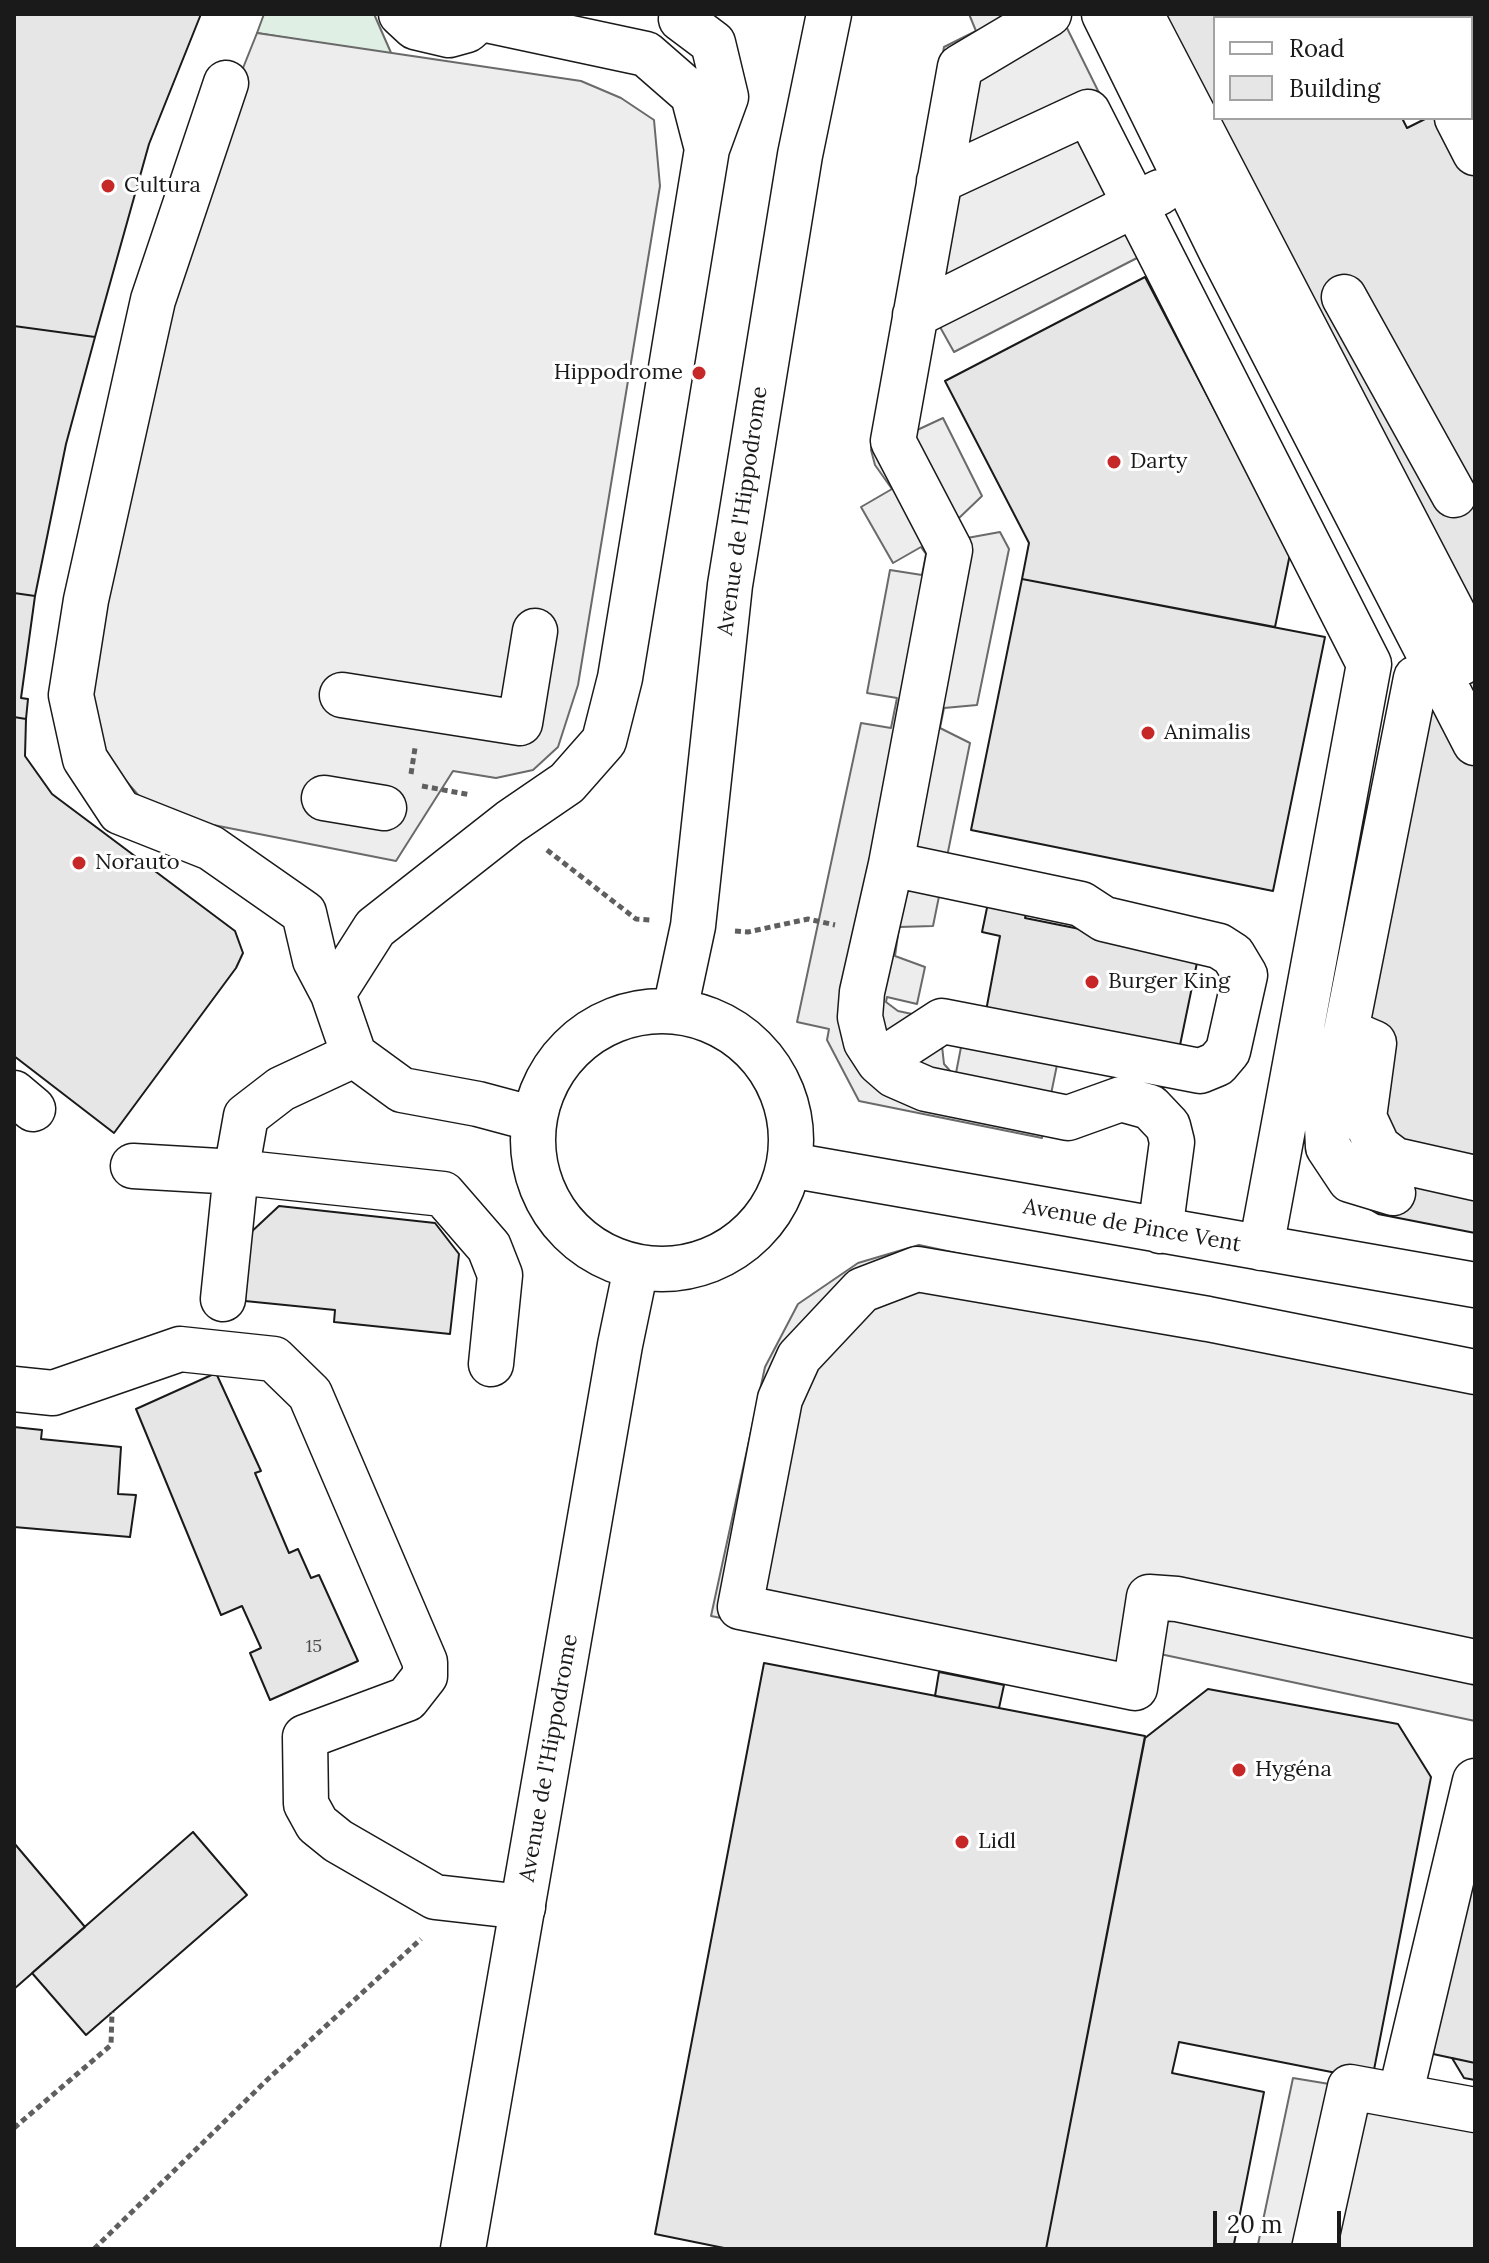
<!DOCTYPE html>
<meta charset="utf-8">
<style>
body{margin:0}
#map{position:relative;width:1489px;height:2263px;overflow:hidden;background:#fff;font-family:Lora,serif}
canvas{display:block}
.frame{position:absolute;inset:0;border:16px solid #1a1a1a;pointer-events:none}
.legend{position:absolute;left:1213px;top:16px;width:260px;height:104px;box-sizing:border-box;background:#fff;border:2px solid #a3a3a3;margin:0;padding:10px 14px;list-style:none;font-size:24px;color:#1a1a1a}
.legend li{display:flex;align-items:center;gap:16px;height:40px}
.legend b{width:40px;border:2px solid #a3a3a3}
.scale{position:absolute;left:1213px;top:2211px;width:128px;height:36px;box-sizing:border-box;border:4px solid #1a1a1a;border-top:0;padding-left:10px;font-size:24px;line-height:28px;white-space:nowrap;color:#1a1a1a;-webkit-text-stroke:6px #fff;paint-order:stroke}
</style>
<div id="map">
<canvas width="1489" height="2263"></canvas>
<div class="frame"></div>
<ul class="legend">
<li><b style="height:10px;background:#fff"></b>Road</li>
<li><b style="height:22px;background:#e6e6e6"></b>Building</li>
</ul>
<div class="scale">20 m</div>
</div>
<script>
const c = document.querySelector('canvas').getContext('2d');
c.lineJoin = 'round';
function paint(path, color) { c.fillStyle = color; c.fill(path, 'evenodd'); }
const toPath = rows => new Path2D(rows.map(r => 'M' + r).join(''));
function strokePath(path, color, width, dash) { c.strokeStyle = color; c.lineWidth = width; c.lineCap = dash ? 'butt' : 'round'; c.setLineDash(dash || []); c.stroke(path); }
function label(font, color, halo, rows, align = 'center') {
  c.font = font + ' Lora,serif'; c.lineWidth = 6; c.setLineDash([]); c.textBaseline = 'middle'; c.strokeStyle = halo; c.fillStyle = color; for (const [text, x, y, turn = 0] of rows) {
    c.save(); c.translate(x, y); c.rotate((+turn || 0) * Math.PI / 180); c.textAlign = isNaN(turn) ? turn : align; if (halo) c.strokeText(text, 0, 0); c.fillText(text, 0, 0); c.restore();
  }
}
const green = toPath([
 [264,14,374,14,392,55,257,33,264,14]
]);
const parking = toPath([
 [969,14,1060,14,1172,240,954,352,940,327,929,332,915,431,943,418,982,496,958,519,967,538,1000,532,1009,549,977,705,944,708,940,728,970,743,933,926,899,927,895,956,925,967,917,1004,887,997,886,1002,898,1011,912,1014,942,1046,944,1064,952,1073,956,1073,962,1042,1058,1060,1042,1138,859,1101,827,1040,829,1029,797,1022,861,723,891,728,897,698,867,693,890,570,922,575,926,554,921,547,893,563,861,507,892,489,875,465,871,450,944,47,976,31,969,14],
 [257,33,581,81,621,98,654,120,660,186,578,685,558,747,533,770,496,778,453,771,396,861,188,820,139,796,99,750,87,689,147,370,239,78,257,33],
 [919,1245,1475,1364,1475,1721,1160,1654,1146,1704,711,1616,765,1367,798,1304,858,1263,919,1245],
 [1293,2078,1475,2108,1475,2249,1257,2249,1293,2078]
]);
const building = toPath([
 [14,14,201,14,149,144,95,337,14,326,14,14],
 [1126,14,1475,14,1475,1233,1378,1214,1352,1199,1338,1185,1422,589,1126,14],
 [1215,18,1471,18,1471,118,1427,118,1407,128,1402,118,1215,118,1215,18],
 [1145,277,1290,554,1275,627,1022,579,1029,543,945,381,1145,277],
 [14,326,95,337,66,444,35,596,14,593,14,326],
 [1022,579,1325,637,1273,891,971,830,1022,579],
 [14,593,35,596,21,698,28,699,26,719,14,717,14,593],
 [14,717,26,719,25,756,52,794,235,931,243,953,236,968,114,1133,14,1056,14,717],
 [989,898,1028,906,1025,918,1199,953,1179,1050,986,1011,1000,936,982,932,989,898],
 [279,1206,435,1223,459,1254,450,1334,334,1322,335,1310,245,1301,249,1234,279,1206],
 [216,1373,261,1471,255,1473,289,1553,298,1549,311,1578,319,1575,358,1661,270,1700,250,1653,261,1648,242,1606,221,1615,136,1409,216,1373],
 [14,1427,42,1430,41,1439,121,1447,118,1494,136,1495,130,1537,14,1527,14,1427],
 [764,1663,1145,1736,1046,2249,729,2249,655,2234,764,1663],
 [939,1672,1004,1685,999,1708,935,1696,939,1672],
 [1208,1689,1398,1724,1431,1777,1372,2080,1179,2042,1172,2073,1264,2092,1233,2249,1046,2249,1145,1738,1208,1689],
 [1475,1829,1475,2063,1433,2054,1475,1829],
 [193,1832,247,1895,86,2035,32,1973,193,1832],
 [14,1843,85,1927,14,1989,14,1843],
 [1452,2058,1475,2063,1475,2080,1464,2078,1452,2058]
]);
const path = toPath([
 [411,774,415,748],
 [422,786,471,795],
 [547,850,636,919,650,920],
 [735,931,748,932,808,919,835,925],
 [14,2128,111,2045,112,2012],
 [94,2249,268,2079,421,1939]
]);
const minor = toPath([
 [401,14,415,27,449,35,467,30,485,14],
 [1049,14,960,67,893,441,950,550,891,864,862,992,860,1017,866,1042,879,1062,894,1075,926,1089,1068,1118,1121,1099,1150,1107,1168,1126,1172,1142,1160,1231],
 [1104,14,1221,251,1475,743],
 [1141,14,1475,655],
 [1403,14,1405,18],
 [482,19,646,54,693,95,707,149],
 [226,83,153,300,86,600,71,695,85,759,120,812,211,848,304,913,315,960,333,994],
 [1457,118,1475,153],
 [939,181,1088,112,1369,664,1261,1248],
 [1344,297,1454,495],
 [915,315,1160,192],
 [1461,663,1416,678,1346,1031,1374,1043,1364,1117,1378,1147,1395,1160,1475,1178],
 [342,695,520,723,535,631],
 [324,798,384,808],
 [1346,1031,1326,1107,1328,1147,1350,1180,1393,1193],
 [879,1062,942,1021,1200,1071,1217,1064,1228,1051,1245,975,1233,955,1219,946,1104,919,1081,904,891,864],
 [14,1093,33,1109],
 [534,1119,478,1104,402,1090,354,1055,333,994,375,928,510,822,567,783,604,741,620,678,707,149,726,97,713,43,681,19],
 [790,1165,1475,1285],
 [133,1166,236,1172,246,1116,281,1089,354,1055],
 [223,1299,236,1172,443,1194,489,1247,500,1275,491,1364],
 [1475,1372,1208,1319,917,1269,862,1290,799,1357,780,1399,740,1607,1135,1688,1149,1597,1177,1599,1475,1662],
 [14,1389,53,1393,180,1349,274,1359,310,1394,425,1662,425,1676,407,1699,305,1737,306,1804,317,1824,338,1841,435,1897,523,1907],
 [1400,2096,1475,1781],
 [1314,2249,1350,2087,1475,2110]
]);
const major = toPath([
 [675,1010,693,926,730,585,800,155,829,14],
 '533 1140a129 129 0 1 1 258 0a129 129 0 1 1-258 0Z',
 [463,2249,620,1345,636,1268]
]);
const markers = [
 [108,186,8,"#c62828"],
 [699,373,8,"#c62828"],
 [1114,462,8,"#c62828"],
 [1148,733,8,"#c62828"],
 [79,863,8,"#c62828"],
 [1092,982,8,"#c62828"],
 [1239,1770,8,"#c62828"],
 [962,1842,8,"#c62828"]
];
const numberNames = [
 ["15",314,1647]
];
const poiNames = [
 ["Cultura",124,186],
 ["Hippodrome",683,373,"right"],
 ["Darty",1130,462],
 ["Animalis",1164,733],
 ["Norauto",95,863],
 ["Burger King",1108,982],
 ["Hygéna",1255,1770],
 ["Lidl",978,1842]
];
const streetNames = [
 ["Avenue de l'Hippodrome",743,511,-82],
 ["Avenue de Pince Vent",1132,1226,10],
 ["Avenue de l'Hippodrome",549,1758,-80]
];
paint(green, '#e0efe3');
strokePath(green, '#6a6a6a', 2);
paint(parking, '#ededed');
strokePath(parking, '#6a6a6a', 2);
paint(building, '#e6e6e6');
strokePath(building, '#1a1a1a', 2);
strokePath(minor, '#1a1a1a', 47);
strokePath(major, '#1a1a1a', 47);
strokePath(path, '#5f5f5f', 5, [6, 4]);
strokePath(minor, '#fff', 44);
strokePath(major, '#fff', 44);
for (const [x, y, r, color] of markers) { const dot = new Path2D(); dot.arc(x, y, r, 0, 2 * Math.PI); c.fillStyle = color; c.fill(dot); strokePath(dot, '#fff', 3); }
label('18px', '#4d4d4d', null, numberNames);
label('22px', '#1a1a1a', '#fff', poiNames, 'left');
label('22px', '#1a1a1a', '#fff', streetNames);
</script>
